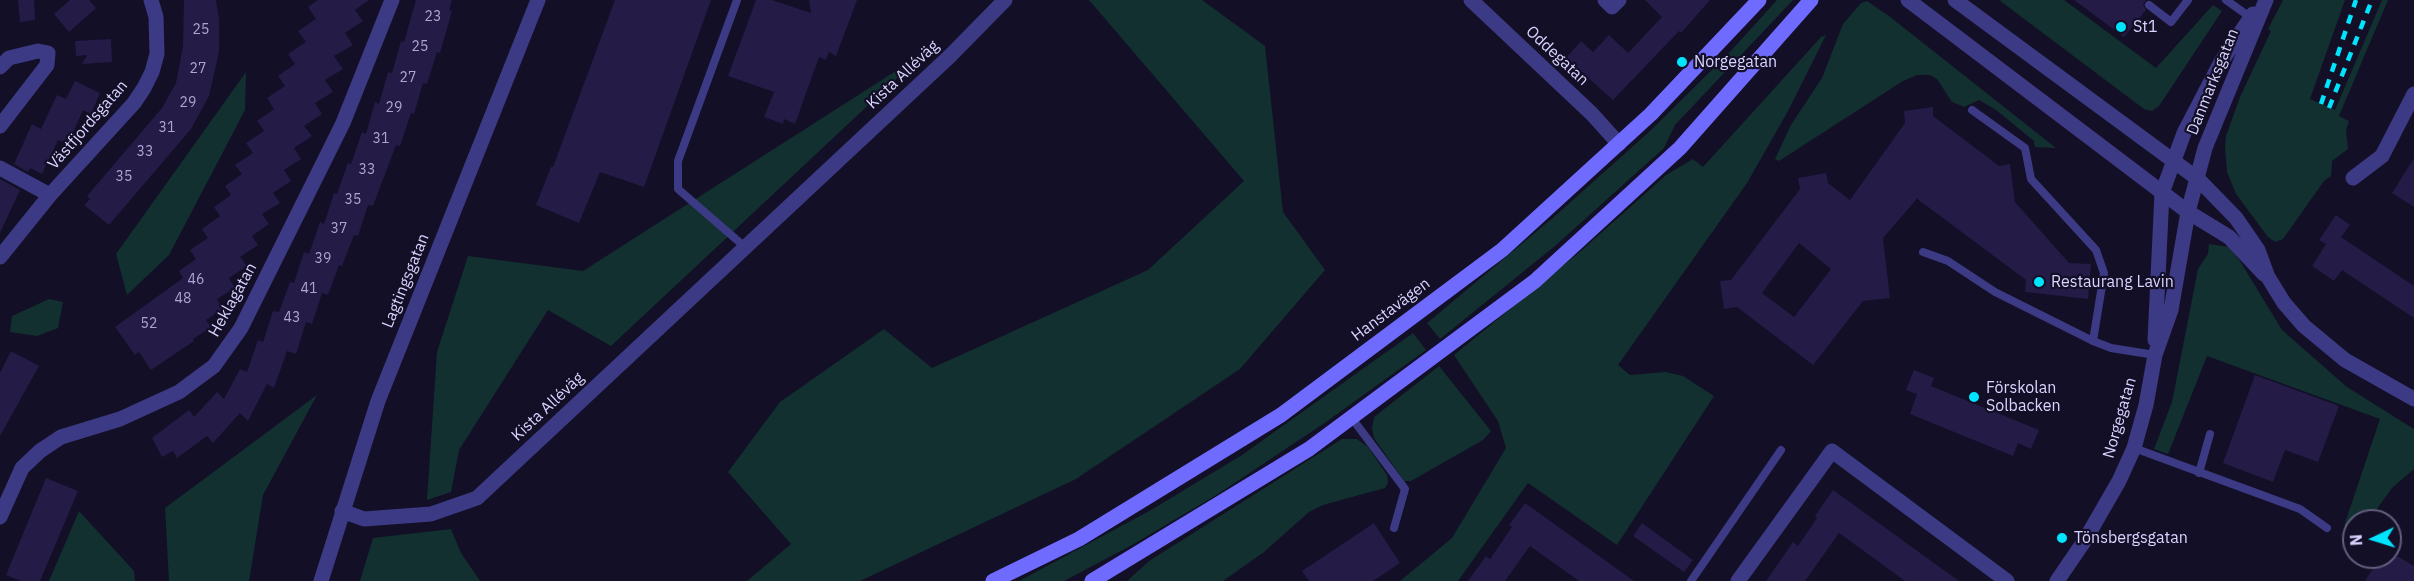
<!DOCTYPE html>
<meta charset="utf-8">
<style>
body{margin:0}
#map{position:relative;width:2414px;height:581px;overflow:hidden;background:#130f26;font-family:"IBM Plex Sans",sans-serif}
canvas{display:block}
.north{position:absolute;left:2342px;top:509px;width:60px;height:60px;box-sizing:border-box;background:#130f26;border:2px solid #625e7d;border-radius:50%;rotate:266deg;font-size:16px;font-weight:700;line-height:24px;text-align:center;color:#d9d4ff}
.north::after{content:'';display:block;margin:auto;width:21px;height:27px;background:#00e5ff;clip-path:polygon(50% 0,100% 100%,50% 72%,0 100%)}
</style>
<div id="map">
<canvas width="2414" height="581"></canvas>
<div class="north">N</div>
</div>
<script>
const c = document.querySelector('canvas').getContext('2d');
c.lineJoin = 'round';
function paint(path, color) { c.fillStyle = color; c.fill(path, 'evenodd'); }
const toPath = rows => new Path2D(rows.map(r => 'M' + r).join(''));
function strokePath(path, color, width, dash) { c.strokeStyle = color; c.lineWidth = width; c.lineCap = dash ? 'butt' : 'round'; c.setLineDash(dash || []); c.stroke(path); }
function label(font, color, halo, rows, align = 'center') {
  c.font = font + ' "IBM Plex Sans",sans-serif'; c.lineWidth = 4.5; c.setLineDash([]); c.textBaseline = 'middle'; c.strokeStyle = halo; c.fillStyle = color; for (const [text, x, y, turn = 0] of rows) {
    c.save(); c.translate(x, y); c.rotate((+turn || 0) * Math.PI / 180); c.textAlign = isNaN(turn) ? turn : align; if (halo) c.strokeText(text, 0, 0); c.fillText(text, 0, 0); c.restore();
  }
}
const green = toPath([
 [1089,0,1202,0,1265,46,1283,212,1325,270,1240,369,1076,479,860,581,747,581,791,544,728,472,780,402,884,329,932,368,1148,270,1244,181],
 [1777,0,1793,0,1675,125,1664,148,1555,246,1440,339,1427,323,1555,216,1650,131,1729,53],
 [1999,0,2064,0,2156,68,2213,5,2222,11,2159,106,2152,111,2144,109],
 [2283,0,2345,0,2310,99,2335,110,2382,0,2388,0,2339,116,2349,121,2346,130,2348,149,2332,161,2331,176,2324,181,2283,239,2275,242,2268,237,2236,194,2227,172,2225,147,2226,136,2240,97,2271,31,2268,29],
 [1867,1,1889,16,2056,148,2035,147,2034,141,1996,110,1979,100,1964,107,1952,102,1937,79,1930,75,1917,75,1903,81,1779,161,1775,159,1791,125,1822,78,1843,24,1861,3],
 [1826,35,1788,111,1747,183,1618,365,1630,375,1666,372,1683,376,1714,396,1617,545,1528,483,1458,581,1400,581,1452,538,1506,448,1498,421,1454,355,1582,250,1666,175,1693,159,1703,167,1821,37],
 [924,53,611,346,548,310,459,450,451,492,427,500,437,352,468,256,583,271],
 [246,72,245,110,169,255,127,295,116,254],
 [2209,244,2229,247,2240,261,2282,330,2347,387,2414,429,2414,469,2392,488,2368,521,2354,521,2354,531,2344,526,2380,419,2207,356,2168,454,2154,449,2172,402,2198,269,2208,254],
 [49,299,63,302,58,328,37,336,10,332,12,316],
 [1413,333,1426,350,1326,422,1218,494,1132,545,1064,581,1019,581,1151,510,1242,455],
 [1439,366,1491,431,1483,440,1411,481,1404,481,1374,438,1372,428,1374,417],
 [317,395,263,495,249,581,169,581,165,508],
 [1342,439,1357,439,1368,447,1387,475,1388,483,1385,488,1323,505,1309,512,1264,552,1223,581,1127,581,1149,561],
 [79,511,134,571,135,581,49,581],
 [451,529,461,553,480,581,360,581,373,538]
]);
const building = toPath([
 [18,0,34,0,35,20,20,22],
 [70,0,89,0,96,8,69,32,54,14],
 [184,0,216,0,219,19,219,52,209,96,191,129,109,225,84,205,90,199,87,196,162,108,176,83,183,46],
 [318,0,369,0,355,10,363,21,345,33,353,45,334,56,343,69,325,80,333,92,315,103,322,114,304,126,312,136,294,148,301,159,284,170,291,181,273,193,280,203,262,214,269,224,252,236,258,245,240,257,247,266,229,278,235,288,217,299,223,309,206,320,211,327,193,339,194,341,151,370,139,352,135,355,115,327,183,278,179,271,196,259,190,250,208,238,202,229,220,216,214,207,231,195,225,186,242,174,235,165,253,153,246,143,264,131,257,121,274,109,267,98,285,86,278,76,295,64,288,54,306,42,298,31,316,19,308,7],
 [416,0,452,0,449,10,452,11,440,53,437,52,427,84,423,83,414,114,411,113,400,146,396,145,373,206,368,205,358,236,354,235,342,266,339,265,328,295,322,293,312,324,306,322,296,354,287,351,274,388,267,384,248,421,240,413,213,443,207,436,177,458,173,451,162,457,152,438,189,410,194,417,217,392,224,399,240,369,247,372,258,340,263,342,273,311,279,312,290,282,294,283,304,252,309,254,320,222,324,224,334,193,337,194,348,163,351,164,362,132,366,134,375,102,379,104,388,72,392,73,401,41,404,42],
 [615,0,711,0,644,187,600,172,579,223,536,205,551,167,553,167],
 [756,0,772,0,811,13,809,0,857,0,836,56,829,52,826,60,819,57,795,124,784,119,783,124,764,117,774,92,728,76],
 [1645,0,1710,0,1681,33,1679,31,1613,100,1566,58,1581,41,1593,52,1609,35,1628,53,1662,17],
 [2074,0,2146,0,2143,5,2146,10,2124,37],
 [111,39,112,62,82,64,87,55,76,56,75,41],
 [75,81,100,93,91,114,83,110,68,144,58,140,42,174,30,168,28,172,14,164,32,124,41,129,57,95,66,99],
 [1933,107,1933,116,1999,166,2010,164,2015,202,2069,263,2091,264,2088,299,2025,292,2026,280,1916,198,1916,200,1883,238,1890,298,1863,301,1813,365,1737,307,1724,309,1720,281,1731,280,1800,189,1798,178,1826,173,1828,183,1850,200,1905,123,1904,111],
 [1799,243,1831,269,1794,317,1762,293],
 [2414,158,2414,207,2392,193],
 [0,179,20,190,0,233],
 [2336,215,2350,225,2341,237,2414,286,2414,318,2342,270,2334,281,2312,266,2326,244,2319,240],
 [11,351,39,366,0,436,0,373],
 [1914,370,1934,378,1931,386,2039,430,2031,449,2018,443,2013,456,1910,414,1917,394,1906,390],
 [2255,375,2339,406,2318,462,2285,450,2273,482,2223,463],
 [46,478,78,491,40,581,21,581,6,575],
 [1833,490,1959,581,1905,581,1839,533,1805,581,1766,581,1793,542,1798,546,1817,518,1815,516],
 [1525,503,1634,581,1579,581,1530,546,1505,581,1468,581,1486,556,1490,559,1512,527,1509,525],
 [1374,523,1400,563,1373,581,1309,581,1302,571],
 [1642,523,1693,560,1684,572,1633,536],
 [2380,557,2399,557,2414,566,2414,581,2365,581]
]);
const service = toPath([
 [737,0,678,161,678,189,745,247],
 [2226,0,2250,17],
 [2149,5,2171,22,2188,0],
 [1972,110,2025,148,2031,179,2096,250,2104,273,2093,341],
 [1923,252,1948,261,1995,292,2093,341,2111,348,2155,355],
 [1351,417,1405,489,1394,528],
 [2134,448,2300,509,2327,528],
 [2199,473,2210,434],
 [1691,581,1781,450]
]);
const minor = toPath([
 [1471,0,1592,114,1619,144],
 [1605,0,1612,7,1619,0],
 [1908,0,2188,212,2229,237,2264,274],
 [1955,0,2198,179,2236,218,2258,250,2268,277,2284,303,2304,326,2345,360,2414,399],
 [0,67,9,58,38,51,48,53,47,65,0,126],
 [0,168,50,195],
 [2353,178,2382,156,2414,94],
 [2162,193,2184,133,2221,62,2253,14],
 [2188,212,2205,148,2266,0],
 [0,257,50,195,134,103,144,88,152,72,157,54,156,17,151,0],
 [342,511,364,519,431,514,477,498,950,56,1005,0],
 [0,517,22,468,40,451,61,437,120,419,179,392,214,366,241,328,343,123,392,0],
 [1738,581,1832,451,2007,581]
]);
const tertiary = toPath([
 [2155,340,2162,193],
 [321,581,378,401,538,0],
 [2057,581,2085,540,2119,481,2134,448,2146,405,2155,355,2171,310,2188,212]
]);
const secondary = toPath([
 [993,581,1079,539,1281,415,1502,250,1651,114,1759,0],
 [1092,581,1309,449,1535,281,1680,148,1811,0]
]);
const rail = toPath([
 [2321,104,2356,0],
 [2329,108,2372,0]
]);
const markers = [
 [2121,27,6,"#00e5ff"],
 [1682,62,6,"#00e5ff"],
 [2039,282,6,"#00e5ff"],
 [1974,397,6,"#00e5ff"],
 [2062,538,6,"#00e5ff"]
];
const numberNames = [
 ["23",433,17],
 ["25",201,30],
 ["25",420,47],
 ["27",198,69],
 ["27",408,78],
 ["29",188,103],
 ["29",394,108],
 ["31",167,128],
 ["31",381,139],
 ["33",145,152],
 ["33",367,170],
 ["35",124,177],
 ["35",353,200],
 ["37",339,229],
 ["39",323,259],
 ["46",196,280],
 ["41",309,289],
 ["48",183,299],
 ["43",292,318],
 ["52",149,324]
];
const poiNames = [
 ["St1",2133,27],
 ["Norgegatan",1694,62],
 ["Restaurang Lavin",2051,282],
 ["Förskolan",1986,388],
 ["Solbacken",1986,406],
 ["Tönsbergsgatan",2074,538]
];
const streetNames = [
 ["Oddegatan",1557,56,43],
 ["Kista Alléväg",903,75,-43],
 ["Danmarksgatan",2213,82,-68],
 ["Västfjordsgatan",88,125,-49],
 ["Lagtingsgatan",406,281,-68],
 ["Heklagatan",233,300,-61],
 ["Hanstavägen",1391,310,-37],
 ["Kista Alléväg",548,407,-43],
 ["Norgegatan",2120,418,-74]
];
paint(green, '#12302f');
paint(building, '#241b47');
strokePath(service, '#3d3a85', 8);
strokePath(minor, '#3d3a85', 15);
strokePath(tertiary, '#3d3a85', 15);
strokePath(secondary, '#6f6bff', 15);
strokePath(rail, '#00e5ff', 4.5, [9, 8]);
for (const [x, y, r, color] of markers) { const dot = new Path2D(); dot.arc(x, y, r, 0, 2 * Math.PI); c.fillStyle = color; c.fill(dot); strokePath(dot, '#130f26', 2); }
label('14px', '#aca6d1', null, numberNames);
label('16px', '#d9d4ff', '#130f26', poiNames, 'left');
label('16px', '#d9d4ff', '#130f26', streetNames);
</script>
